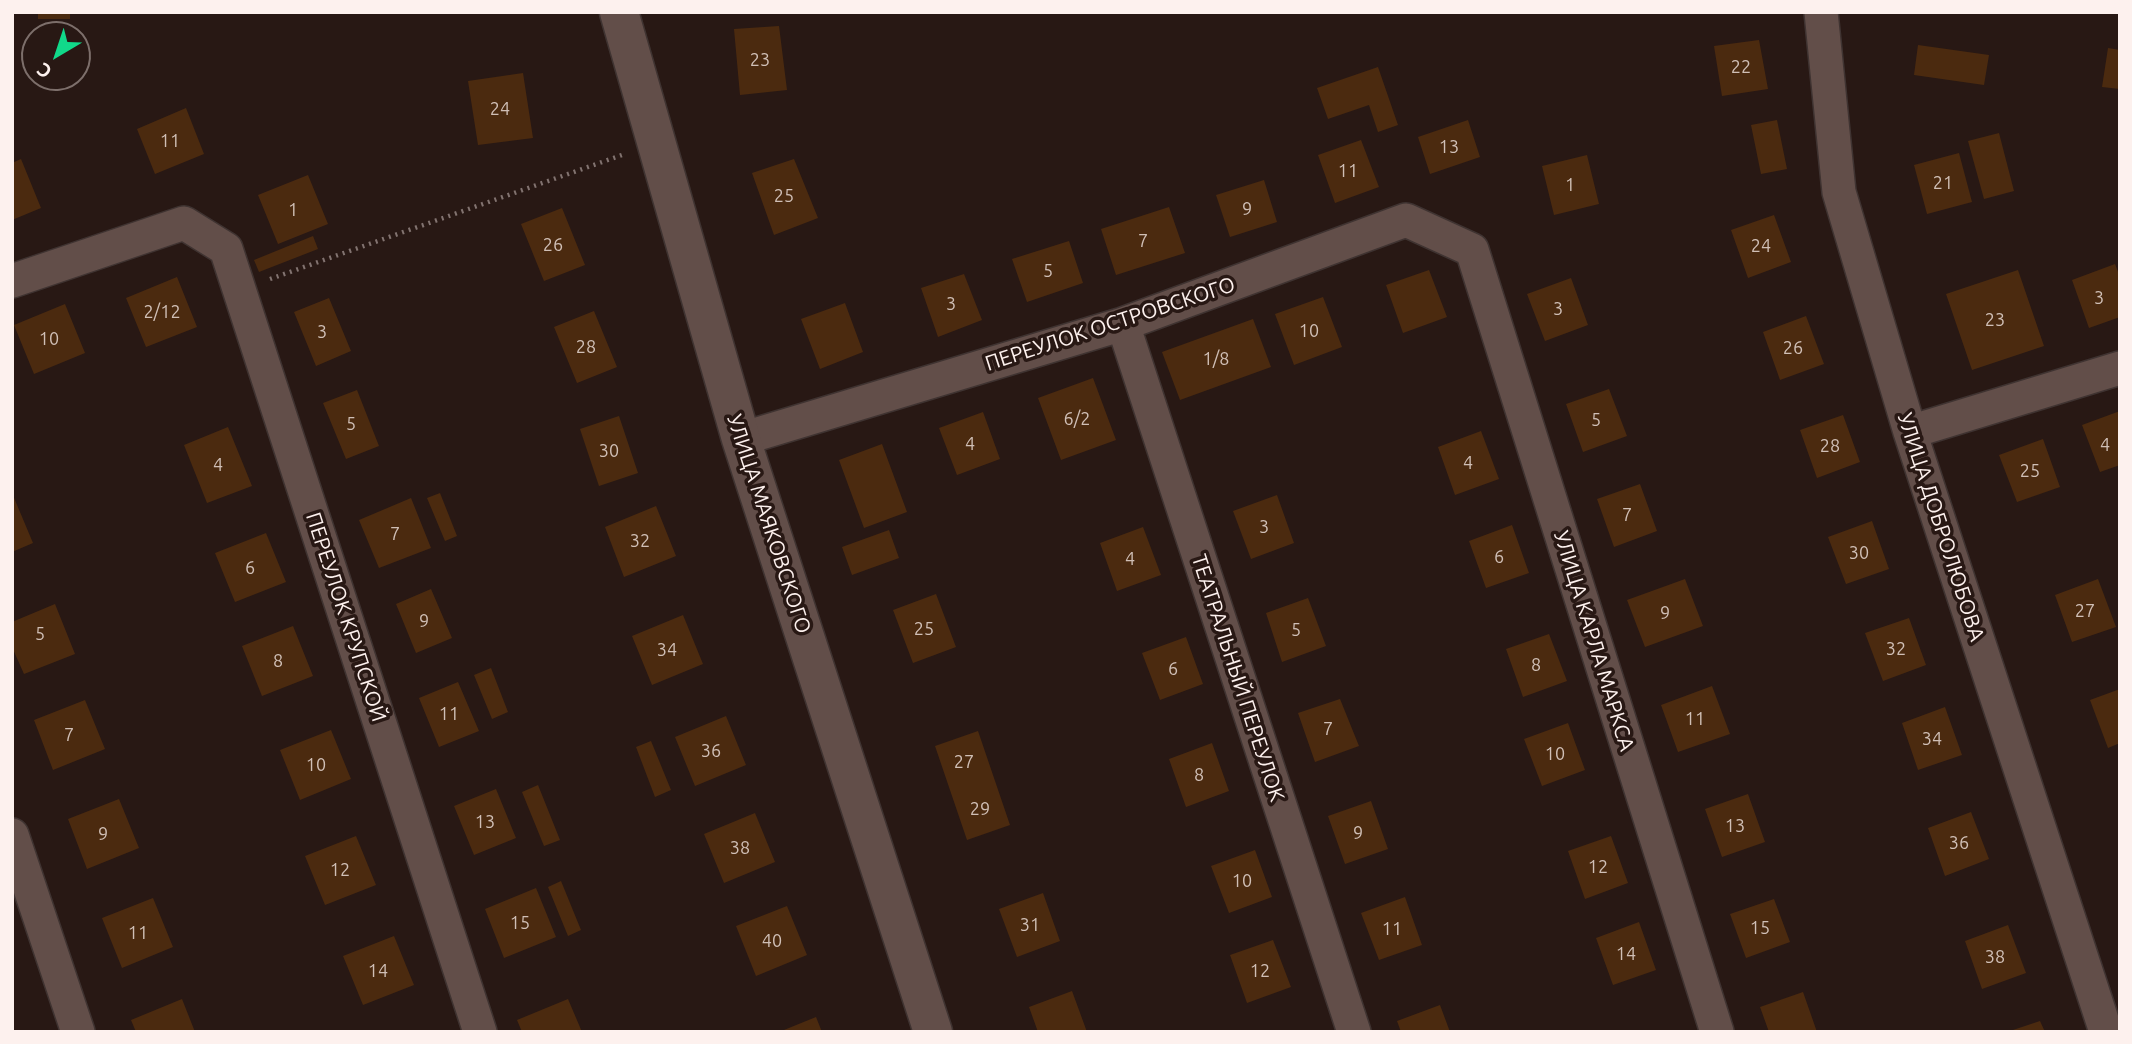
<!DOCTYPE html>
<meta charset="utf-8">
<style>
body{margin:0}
#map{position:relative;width:2132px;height:1044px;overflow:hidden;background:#281814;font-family:Ubuntu,sans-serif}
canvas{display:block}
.frame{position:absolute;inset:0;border:14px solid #fdf1ee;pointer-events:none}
.north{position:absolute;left:21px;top:21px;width:70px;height:70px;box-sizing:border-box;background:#281814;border:2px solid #7d6f6b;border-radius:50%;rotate:219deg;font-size:19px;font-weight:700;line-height:28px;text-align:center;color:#fdf1ee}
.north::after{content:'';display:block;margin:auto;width:24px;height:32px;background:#11d98a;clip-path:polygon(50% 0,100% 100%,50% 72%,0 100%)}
</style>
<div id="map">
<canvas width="2132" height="1044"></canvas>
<div class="frame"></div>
<div class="north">С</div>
</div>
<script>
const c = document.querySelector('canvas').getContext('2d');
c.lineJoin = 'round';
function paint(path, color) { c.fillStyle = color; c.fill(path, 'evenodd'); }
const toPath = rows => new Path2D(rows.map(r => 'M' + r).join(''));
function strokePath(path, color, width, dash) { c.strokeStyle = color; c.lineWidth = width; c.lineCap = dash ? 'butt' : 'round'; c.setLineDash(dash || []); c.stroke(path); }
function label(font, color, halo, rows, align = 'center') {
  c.font = font + ' Ubuntu,sans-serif'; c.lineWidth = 7; c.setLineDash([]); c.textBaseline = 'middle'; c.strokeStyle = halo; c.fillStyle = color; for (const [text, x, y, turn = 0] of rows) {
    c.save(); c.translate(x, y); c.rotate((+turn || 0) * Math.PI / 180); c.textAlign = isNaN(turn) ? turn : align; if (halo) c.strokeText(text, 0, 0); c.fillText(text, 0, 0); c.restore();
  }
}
const building = toPath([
 [38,12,70,12,70,19,38,19],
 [779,26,787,90,740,95,734,29],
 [1759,40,1768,89,1722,96,1714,46],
 [1918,45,1989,55,1984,85,1914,75],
 [2108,48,2120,50,2120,89,2102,87],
 [1378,67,1398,125,1378,132,1369,105,1328,119,1317,88],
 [523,73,533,138,478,145,468,81],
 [186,108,204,154,155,174,137,129],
 [1468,120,1480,157,1430,174,1418,137],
 [1777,120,1787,169,1761,174,1751,125],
 [1999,133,2014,191,1984,199,1968,141],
 [1361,140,1379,187,1335,203,1318,155],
 [1959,153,1972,202,1927,214,1914,165],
 [1587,155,1599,204,1554,215,1542,166],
 [21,159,41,208,12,220,12,163],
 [794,159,818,218,774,235,752,173],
 [308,175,328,224,278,244,258,195],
 [1264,180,1277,222,1230,237,1216,195],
 [1169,207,1185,253,1116,275,1101,229],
 [562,208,585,265,544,281,521,224],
 [1774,215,1791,262,1748,278,1731,230],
 [313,236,318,249,259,272,254,260],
 [1069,241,1083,283,1027,302,1012,259],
 [2115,264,2120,277,2120,317,2089,328,2072,280],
 [1429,270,1447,317,1403,333,1386,285],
 [2018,270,2044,346,1972,370,1946,294],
 [964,274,982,320,938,337,921,288],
 [177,277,197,327,146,347,126,298],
 [1571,278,1588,325,1545,341,1527,294],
 [1323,297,1342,347,1294,365,1275,314],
 [329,298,351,351,316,366,294,312],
 [845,303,863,352,820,369,801,319],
 [65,304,85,353,34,374,14,325],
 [594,311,617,367,577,383,554,327],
 [1806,316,1824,364,1780,380,1763,332],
 [1253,319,1271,367,1180,400,1162,352],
 [1093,378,1116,440,1061,460,1038,398],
 [1609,389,1627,436,1583,452,1566,404],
 [357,390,379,446,346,459,323,403],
 [2120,411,2120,465,2100,472,2082,425],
 [983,412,1000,459,957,475,939,428],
 [1843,415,1860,462,1817,478,1800,430],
 [619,416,638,473,599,486,580,429],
 [228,427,252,486,207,503,184,445],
 [1481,431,1499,479,1455,495,1438,447],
 [2043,439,2060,487,2017,502,1999,455],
 [882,444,907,512,864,528,839,460],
 [1640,484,1657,531,1614,547,1597,499],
 [12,493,33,543,12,552],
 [440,493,457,536,445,541,427,498],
 [1277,495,1294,543,1251,559,1233,511],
 [411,498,431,548,379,568,359,520],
 [656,506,676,556,624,577,605,527],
 [1872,521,1889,569,1846,584,1828,537],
 [1512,525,1529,573,1486,588,1469,541],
 [1143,527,1161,575,1117,591,1100,543],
 [889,530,899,558,852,575,842,547],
 [266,533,286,582,235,602,215,553],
 [1685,579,1703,626,1645,647,1627,600],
 [2098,579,2116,627,2072,642,2055,595],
 [431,589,452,638,416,653,396,604],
 [936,594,956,647,913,663,893,610],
 [1308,598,1326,646,1282,662,1266,613],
 [55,604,75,654,24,674,12,647,12,622],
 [683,615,703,664,652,685,632,636],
 [1909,618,1926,665,1883,681,1865,633],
 [293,626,313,676,262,696,242,646],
 [1549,634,1567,681,1523,697,1506,649],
 [1186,637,1203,684,1160,700,1142,653],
 [491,668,508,712,492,719,474,675],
 [458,682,479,731,439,747,419,698],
 [1712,686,1730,734,1678,752,1661,705],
 [2120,689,2120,743,2108,748,2090,700],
 [1340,699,1359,746,1315,762,1298,713],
 [85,700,105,749,53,770,34,720],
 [1945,707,1962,755,1918,770,1902,723],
 [726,716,746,765,695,786,675,737],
 [1568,723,1585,770,1542,786,1524,739],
 [331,730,351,779,300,800,280,750],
 [978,731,1010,825,967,840,935,746],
 [651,741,671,790,655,797,636,747],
 [1212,743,1229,791,1186,807,1169,759],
 [538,785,560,840,544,846,522,792],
 [496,789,516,838,474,855,454,806],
 [1748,794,1765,842,1722,857,1705,809],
 [119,799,139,848,87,869,68,819],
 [1371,801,1388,849,1345,864,1328,816],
 [1971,812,1989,859,1945,876,1928,828],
 [755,813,775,862,724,883,704,834],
 [356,836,376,885,325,905,305,856],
 [1611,836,1628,883,1585,899,1568,851],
 [1255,850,1272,897,1229,913,1211,866],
 [561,881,581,930,568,936,548,887],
 [536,888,556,937,504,958,485,909],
 [1043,893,1060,941,1017,957,999,909],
 [1405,897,1422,945,1379,960,1361,913],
 [153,898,173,947,122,968,102,918],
 [1774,899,1790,942,1746,958,1730,914],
 [787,906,807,955,756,976,736,926],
 [1639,922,1656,970,1613,985,1596,938],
 [2008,925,2026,973,1982,989,1965,941],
 [394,936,414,985,363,1005,343,956],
 [1273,940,1291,987,1247,1003,1230,955],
 [1072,991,1087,1032,1038,1032,1029,1007],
 [1803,992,1817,1032,1769,1032,1760,1007],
 [182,999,195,1032,136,1032,131,1020],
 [568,999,582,1032,522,1032,517,1020],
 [1440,1005,1450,1032,1401,1032,1397,1021],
 [816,1017,822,1032,779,1032],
 [2040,1021,2045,1032,2010,1032,2010,1031]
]);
const path = toPath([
 [270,279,622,155]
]);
const minor = toPath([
 [1821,12,1839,192,1910,432,2106,1032],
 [12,281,184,223,226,249,480,1032],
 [1123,324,1354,1032],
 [1910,432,2120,368],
 [741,439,1123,324,1406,220,1472,250,1717,1032],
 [12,835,78,1032]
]);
const tertiary = toPath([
 [619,12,741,439,933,1032]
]);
const numberNames = [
 ["23",760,60],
 ["22",1741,67],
 ["24",500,109],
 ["11",170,141],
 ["13",1449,147],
 ["11",1348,171],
 ["21",1943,183],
 ["1",1570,185],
 ["25",784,196],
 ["9",1247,209],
 ["1",293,210],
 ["7",1143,241],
 ["26",553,245],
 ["24",1761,246],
 ["5",1048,271],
 ["3",2099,298],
 ["3",951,304],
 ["3",1558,309],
 ["2/12",162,312],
 ["23",1995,320],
 ["10",1309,331],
 ["3",322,332],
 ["10",49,339],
 ["28",586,347],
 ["26",1793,348],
 ["1/8",1216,359],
 ["6/2",1077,419],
 ["5",1596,420],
 ["5",351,424],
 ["4",970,444],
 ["4",2105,445],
 ["28",1830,446],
 ["30",609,451],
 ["4",1468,463],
 ["4",218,465],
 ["25",2030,471],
 ["7",1627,515],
 ["3",1264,527],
 ["7",395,534],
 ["32",640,541],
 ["30",1859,553],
 ["6",1499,557],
 ["4",1130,559],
 ["6",250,568],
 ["27",2085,611],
 ["9",1665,613],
 ["9",424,621],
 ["25",924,629],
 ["5",1296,630],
 ["5",40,634],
 ["32",1896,649],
 ["34",667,650],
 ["8",278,661],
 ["8",1536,665],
 ["6",1173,669],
 ["11",449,714],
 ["11",1695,719],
 ["7",1328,729],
 ["7",69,735],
 ["34",1932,739],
 ["36",711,751],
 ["10",1555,754],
 ["27",964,762],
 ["10",316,765],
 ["8",1199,775],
 ["29",980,809],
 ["13",485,822],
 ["13",1735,826],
 ["9",1358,833],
 ["9",103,834],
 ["36",1959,843],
 ["38",740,848],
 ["12",1598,867],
 ["12",340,870],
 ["10",1242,881],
 ["15",520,923],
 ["31",1030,925],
 ["15",1760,928],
 ["11",1392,929],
 ["11",138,933],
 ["40",772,941],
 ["14",1626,954],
 ["38",1995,957],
 ["14",378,971],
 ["12",1260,971]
];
const streetNames = [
 ["ПЕРЕУЛОК ОСТРОВСКОГО",1110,324,-18],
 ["УЛИЦА МАЯКОВСКОГО",769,524,72],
 ["УЛИЦА ДОБРОЛЮБОВА",1941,527,72],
 ["ПЕРЕУЛОК КРУПСКОЙ",346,617,72],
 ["УЛИЦА КАРЛА МАРКСА",1594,641,73],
 ["ТЕАТРАЛЬНЫЙ ПЕРЕУЛОК",1238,678,72]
];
paint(building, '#4b2a0f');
strokePath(minor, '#3f3331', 36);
strokePath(tertiary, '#3f3331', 41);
strokePath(path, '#827370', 4.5, [2, 5]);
strokePath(minor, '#624e49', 33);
strokePath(tertiary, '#624e49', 38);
label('18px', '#d0bfb6', null, numberNames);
label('21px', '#fdf1ee', '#281814', streetNames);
</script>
